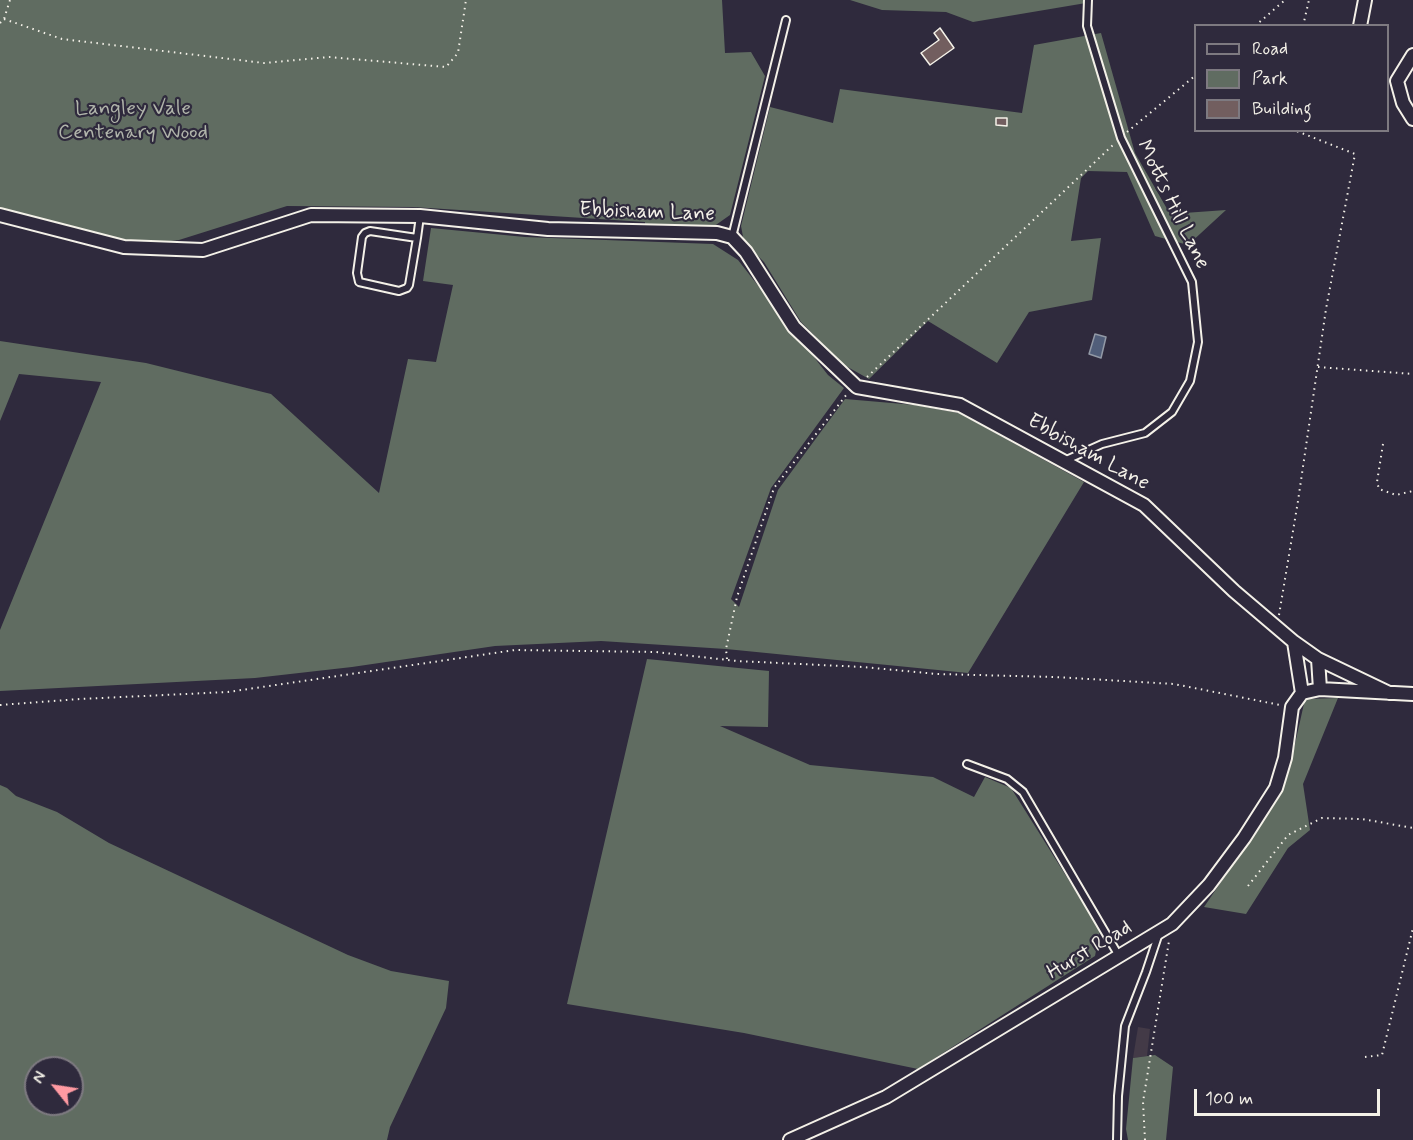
<!DOCTYPE html>
<style>
body{margin:0}
#map{position:relative;width:1413px;height:1140px;overflow:hidden;background:#2f2a3d;font-family:Mynerve,sans-serif}
canvas{display:block}
.legend{position:absolute;left:1194px;top:24px;width:195px;height:108px;box-sizing:border-box;background:#2f2a3d;border:2px solid #7e7a81;margin:0;padding:8px 10px;list-style:none;font-size:18px;color:#f4f1e8}
.legend li{display:flex;align-items:center;gap:12px;height:30px}
.legend b{width:30px;border:2px solid #7e7a81}
.north{position:absolute;left:24px;top:1056px;width:60px;height:60px;box-sizing:border-box;background:#2f2a3d;border:2px solid #7e7a81;border-radius:50%;rotate:300deg;font-size:16px;font-weight:700;line-height:24px;text-align:center;color:#f4f1e8}
.north::after{content:'';display:block;margin:auto;width:21px;height:27px;background:#ff9aa2;clip-path:polygon(50% 0,100% 100%,50% 72%,0 100%)}
.scale{position:absolute;left:1194px;top:1089px;width:186px;height:27px;box-sizing:border-box;border:3px solid #f4f1e8;border-top:0;padding-left:8px;font-size:18px;line-height:21px;white-space:nowrap;color:#f4f1e8;-webkit-text-stroke:4px #2f2a3d;paint-order:stroke}
</style>
<div id="map">
<canvas width="1413" height="1140"></canvas>
<ul class="legend">
<li><b style="height:8px;background:#2f2a3d"></b>Road</li>
<li><b style="height:16px;background:#606c61"></b>Park</li>
<li><b style="height:16px;background:#725e5f"></b>Building</li>
</ul>
<div class="north">N</div>
<div class="scale">100 m</div>
</div>
<script>
const c = document.querySelector('canvas').getContext('2d');
c.lineJoin = 'round';
function paint(path, color) { c.fillStyle = color; c.fill(path, 'evenodd'); }
const toPath = rows => new Path2D(rows.map(r => 'M' + r).join(''));
function strokePath(path, color, width, dash) { c.strokeStyle = color; c.lineWidth = width; c.lineCap = dash ? 'butt' : 'round'; c.setLineDash(dash || []); c.stroke(path); }
function label(font, color, halo, rows, align = 'center') {
  c.font = font + ' Mynerve,sans-serif'; c.lineWidth = 4.5; c.setLineDash([]); c.textBaseline = 'middle'; c.strokeStyle = halo; c.fillStyle = color; for (const [text, x, y, turn = 0] of rows) {
    c.save(); c.translate(x, y); c.rotate((+turn || 0) * Math.PI / 180); c.textAlign = isNaN(turn) ? turn : align; if (halo) c.strokeText(text, 0, 0); c.fillText(text, 0, 0); c.restore();
  }
}
const built = toPath([
 [1138,1027,1150,1029,1147,1056,1133,1058]
]);
const green = toPath([
 [0,0,722,0,725,53,751,52,765,76,730,215,713,227,645,231,645,222,413,207,287,206,179,240,124,247,0,215],
 [850,0,1086,0,1086,3,973,22,946,12,882,10],
 [1101,33,1135,153,1170,214,1226,210,1188,245,1155,236,1127,172,1088,171,1081,178,1071,241,1101,238,1092,300,1029,312,997,363,928,321,869,379,844,365,801,322,764,262,744,242,741,226,770,107,833,123,840,89,1022,113,1034,45],
 [431,228,525,237,713,244,738,260,828,375,844,388,771,488,731,599,739,607,778,490,845,399,915,405,959,413,1084,482,968,673,726,649,601,641,495,646,352,667,255,678,0,691,0,630,101,382,19,374,0,421,0,341,146,363,271,394,379,493,408,359,436,362,453,285,423,281],
 [647,659,769,671,768,727,720,726,810,765,933,777,974,797,985,777,1011,788,1100,930,1095,956,918,1069,744,1033,567,1004],
 [1338,698,1303,784,1310,830,1288,848,1246,914,1204,907,1272,807,1293,753,1305,699],
 [0,785,7,788,16,796,57,812,109,843,348,955,391,971,449,981,446,1008,390,1127,387,1140,0,1140],
 [36,1068,72,1068,72,1104,36,1104],
 [1155,1055,1173,1067,1166,1140,1128,1140,1126,1129,1133,1058]
]);
const water = toPath([
 [1095,334,1106,337,1101,358,1089,354,1095,334]
]);
const building = toPath([
 [940,28,954,48,930,65,921,53,939,40,934,33,940,28],
 [996,118,1007,118,1007,126,996,125,996,118]
]);
const path = toPath([
 [4,19,62,39,264,63,329,57,446,67,458,53,466,0],
 [0,23,4,19,10,0],
 [1255,26,1285,0],
 [1303,26,1309,0],
 [1127,132,1196,75],
 [1318,367,1413,374],
 [867,377,1114,144],
 [1383,444,1377,482,1379,489,1396,495,1413,491],
 [1279,615,1298,501,1326,309,1355,154,1294,130],
 [727,659,726,649,737,597,774,488,847,394],
 [0,705,80,699,228,692,515,650,656,652,737,661,863,667,937,674,1055,677,1174,684,1280,705],
 [1248,886,1288,835,1322,818,1362,819,1413,828],
 [1365,1057,1382,1055,1413,928],
 [1145,1140,1143,1102,1169,941]
]);
const service = toPath([
 [732,237,786,20],
 [417,238,370,231,365,233,362,237,357,273,359,282,399,291,407,288,409,285,417,238,420,216],
 [1064,461,1102,444,1145,433,1172,412,1190,381,1198,342,1192,282,1121,138,1087,26,1088,0],
 [967,764,1007,779,1023,792,1119,956],
 [1117,1140,1118,1096,1125,1026,1146,972,1159,933]
]);
const minor = toPath([
 [1360,26,1365,0],
 [1413,55,1397,81,1403,103,1413,119],
 [0,215,124,247,203,250,311,215,420,216,548,229,717,233,732,237,746,252,794,327,857,387,960,405,1144,505,1234,591,1294,642,1318,659,1389,693],
 [1294,642,1302,693],
 [1318,659,1320,689],
 [1302,693,1320,689,1413,694],
 [790,1140,886,1097,1172,924,1209,885,1244,838,1276,788,1285,758,1292,707,1302,693]
]);
const parkNames = [
 ["Langley Vale",133,110],
 ["Centenary Wood",133,134]
];
const streetNames = [
 ["Motts Hill Lane",1172,205,64],
 ["Ebbisham Lane",647,213,2],
 ["Ebbisham Lane",1088,453,29],
 ["Hurst Road",1090,951,-31]
];
paint(built, '#433a47');
paint(green, '#606c61');
paint(water, '#515e7a');
strokePath(water, '#9299a6', 1.5);
paint(building, '#725e5f');
strokePath(building, '#f4f1e8', 1.5);
strokePath(service, '#f4f1e8', 10);
strokePath(minor, '#f4f1e8', 16);
strokePath(path, '#f4f1e8', 2, [1.5, 4.5]);
strokePath(service, '#2f2a3d', 6);
strokePath(minor, '#2f2a3d', 12);
label('21px', '#b1b5ab', '#2f2a3d', parkNames);
label('21px', '#f4f1e8', '#2f2a3d', streetNames);
</script>
